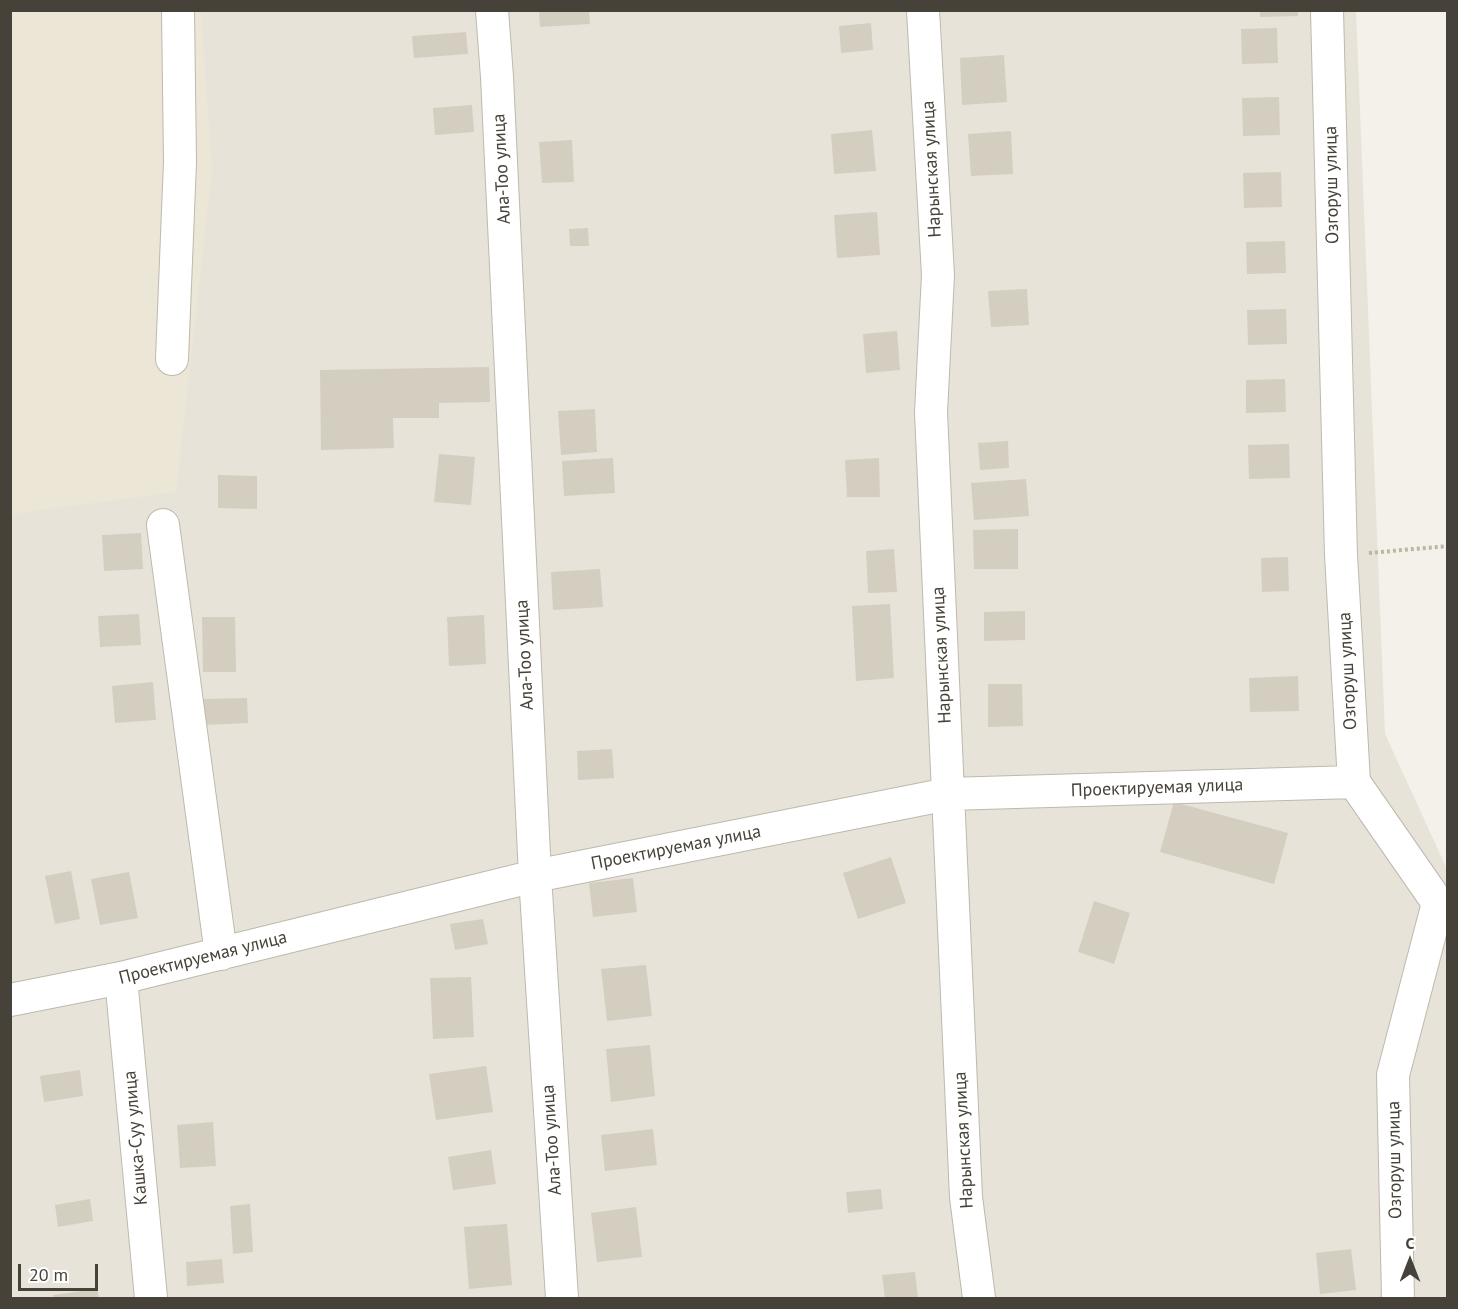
<!DOCTYPE html>
<meta charset="utf-8">
<style>
body{margin:0}
#map{position:relative;width:1458px;height:1309px;overflow:hidden;background:#f4f1eb;font-family:"PT Sans",sans-serif}
canvas{display:block}
.frame{position:absolute;inset:0;border:12px solid #474239;pointer-events:none}
.north{position:absolute;left:1380px;top:1231px;width:60px;height:60px;-webkit-text-stroke:4px #fff;paint-order:stroke;rotate:0deg;font-size:16px;font-weight:700;line-height:24px;text-align:center;color:#474239}
.north::after{content:'';display:block;margin:auto;width:21px;height:27px;background:#474239;clip-path:polygon(50% 0,100% 100%,50% 72%,0 100%)}
.scale{position:absolute;left:18px;top:1264px;width:80px;height:27px;box-sizing:border-box;border:3px solid #474239;border-top:0;padding-left:8px;font-size:18px;line-height:21px;white-space:nowrap;color:#474239;-webkit-text-stroke:4px #fff;paint-order:stroke}
</style>
<div id="map">
<canvas width="1458" height="1309"></canvas>
<div class="frame"></div>
<div class="north">С</div>
<div class="scale">20 m</div>
</div>
<script>
const c = document.querySelector('canvas').getContext('2d');
c.lineJoin = 'round';
function paint(path, color) { c.fillStyle = color; c.fill(path, 'evenodd'); }
const toPath = rows => new Path2D(rows.map(r => 'M' + r).join(''));
function strokePath(path, color, width, dash) { c.strokeStyle = color; c.lineWidth = width; c.lineCap = dash ? 'butt' : 'round'; c.setLineDash(dash || []); c.stroke(path); }
function label(font, color, halo, rows, align = 'center') {
  c.font = font + ' "PT Sans",sans-serif'; c.lineWidth = 6; c.setLineDash([]); c.textBaseline = 'middle'; c.strokeStyle = halo; c.fillStyle = color; for (const [text, x, y, turn = 0] of rows) {
    c.save(); c.translate(x, y); c.rotate((+turn || 0) * Math.PI / 180); c.textAlign = isNaN(turn) ? turn : align; if (halo) c.strokeText(text, 0, 0); c.fillText(text, 0, 0); c.restore();
  }
}
const residential = toPath([
 [10,11,1356,11,1385,734,1447,869,1447,1298,11,1298]
]);
const education = toPath([
 [10,11,201,11,212,169,176,492,11,514]
]);
const building = toPath([
 [539,10,589,10,590,24,540,27],
 [1260,10,1298,10,1298,16,1260,17],
 [871,23,873,50,841,53,839,26],
 [1277,28,1278,63,1242,64,1241,29],
 [466,32,468,54,414,58,412,36],
 [1004,55,1007,102,962,105,960,58],
 [1279,97,1280,135,1243,136,1242,98],
 [472,105,474,132,435,135,433,108],
 [872,130,876,171,834,174,831,134],
 [1011,131,1013,174,971,176,968,134],
 [572,140,574,182,542,183,539,142],
 [1281,172,1282,207,1244,208,1243,173],
 [877,212,880,255,837,258,834,215],
 [588,228,589,246,570,246,569,229],
 [1285,241,1286,273,1247,274,1246,242],
 [1027,289,1029,325,991,327,988,291],
 [1286,309,1287,344,1248,345,1247,310],
 [897,331,900,370,866,373,863,334],
 [489,367,490,402,439,403,439,418,393,418,394,448,321,450,320,370],
 [1285,379,1286,412,1246,413,1246,380],
 [595,409,597,452,561,455,558,411],
 [1008,441,1009,468,980,470,978,443],
 [1289,444,1290,478,1249,479,1248,445],
 [439,454,475,457,471,505,434,502],
 [613,458,615,493,564,496,562,461],
 [879,458,880,497,847,497,845,460],
 [218,475,257,476,257,509,218,508],
 [1026,479,1029,516,974,520,971,483],
 [1018,529,1018,569,974,569,973,530],
 [141,533,143,569,104,571,102,535],
 [894,549,897,592,868,593,866,551],
 [1288,557,1289,591,1262,592,1261,558],
 [600,569,603,607,553,610,551,572],
 [890,604,894,678,856,681,852,606],
 [1025,611,1025,640,984,641,984,612],
 [139,614,141,645,100,647,98,616],
 [484,615,486,664,449,666,447,617],
 [202,617,235,617,236,672,203,672],
 [1298,676,1299,711,1250,712,1249,678],
 [153,682,156,720,115,723,112,686],
 [988,684,1022,684,1023,726,988,727],
 [247,698,248,723,203,725,203,699],
 [612,749,614,778,578,780,577,751],
 [1174,802,1288,833,1274,884,1160,852],
 [891,857,906,903,858,919,843,873],
 [71,871,80,919,55,924,45,876],
 [129,872,138,918,100,925,91,879],
 [633,878,637,912,593,917,589,883],
 [1094,901,1130,913,1114,964,1078,952],
 [483,919,488,944,455,950,450,924],
 [646,965,652,1016,607,1021,601,969],
 [471,977,474,1037,433,1039,430,978],
 [650,1045,655,1096,611,1102,606,1049],
 [486,1066,493,1112,436,1120,429,1074],
 [80,1070,83,1096,44,1102,40,1076],
 [213,1122,216,1166,180,1168,177,1125],
 [653,1129,657,1165,605,1171,601,1135],
 [491,1150,496,1184,453,1190,448,1157],
 [881,1189,883,1209,848,1213,846,1192],
 [90,1199,93,1221,58,1227,55,1205],
 [250,1204,253,1252,233,1254,230,1206],
 [636,1207,642,1257,597,1262,591,1213],
 [507,1224,512,1285,469,1289,464,1227],
 [1351,1249,1356,1290,1320,1294,1316,1253],
 [222,1259,224,1283,187,1286,186,1262],
 [915,1272,918,1298,885,1298,882,1275],
 [97,1289,99,1298,54,1298,53,1295]
]);
const path = toPath([
 [1369,553,1448,546]
]);
const minor = toPath([
 [492,10,497,77,535,876,562,1298],
 [923,10,938,275,931,412,966,1197,979,1298],
 [1327,10,1341,555,1354,782,1438,903,1393,1075,1398,1298],
 [172,359,180,162,178,10],
 [163,525,221,954],
 [121,978,151,1298],
 [10,1000,121,978,535,876,948,794,1354,782]
]);
const streetNames = [
 ["Ала-Тоо улица",502,169,-93],
 ["Нарынская улица",932,169,-93],
 ["Озгоруш улица",1332,185,-91],
 ["Ала-Тоо улица",525,655,-93],
 ["Нарынская улица",942,655,-93],
 ["Озгоруш улица",1348,671,-93],
 ["Проектируемая улица",1157,788,-2],
 ["Проектируемая улица",676,848,-11],
 ["Проектируемая улица",203,958,-14],
 ["Кашка-Суу улица",136,1138,-95],
 ["Ала-Тоо улица",552,1140,-94],
 ["Нарынская улица",964,1140,-93],
 ["Озгоруш улица",1395,1160,-91]
];
paint(residential, '#e7e3d9');
paint(education, '#ebe6d6');
paint(building, '#d4cec1');
strokePath(minor, '#beb9ae', 34);
strokePath(path, '#bfb6a1', 4, [3, 3]);
strokePath(minor, '#fff', 32);
label('18px', '#474239', '#fff', streetNames);
</script>
